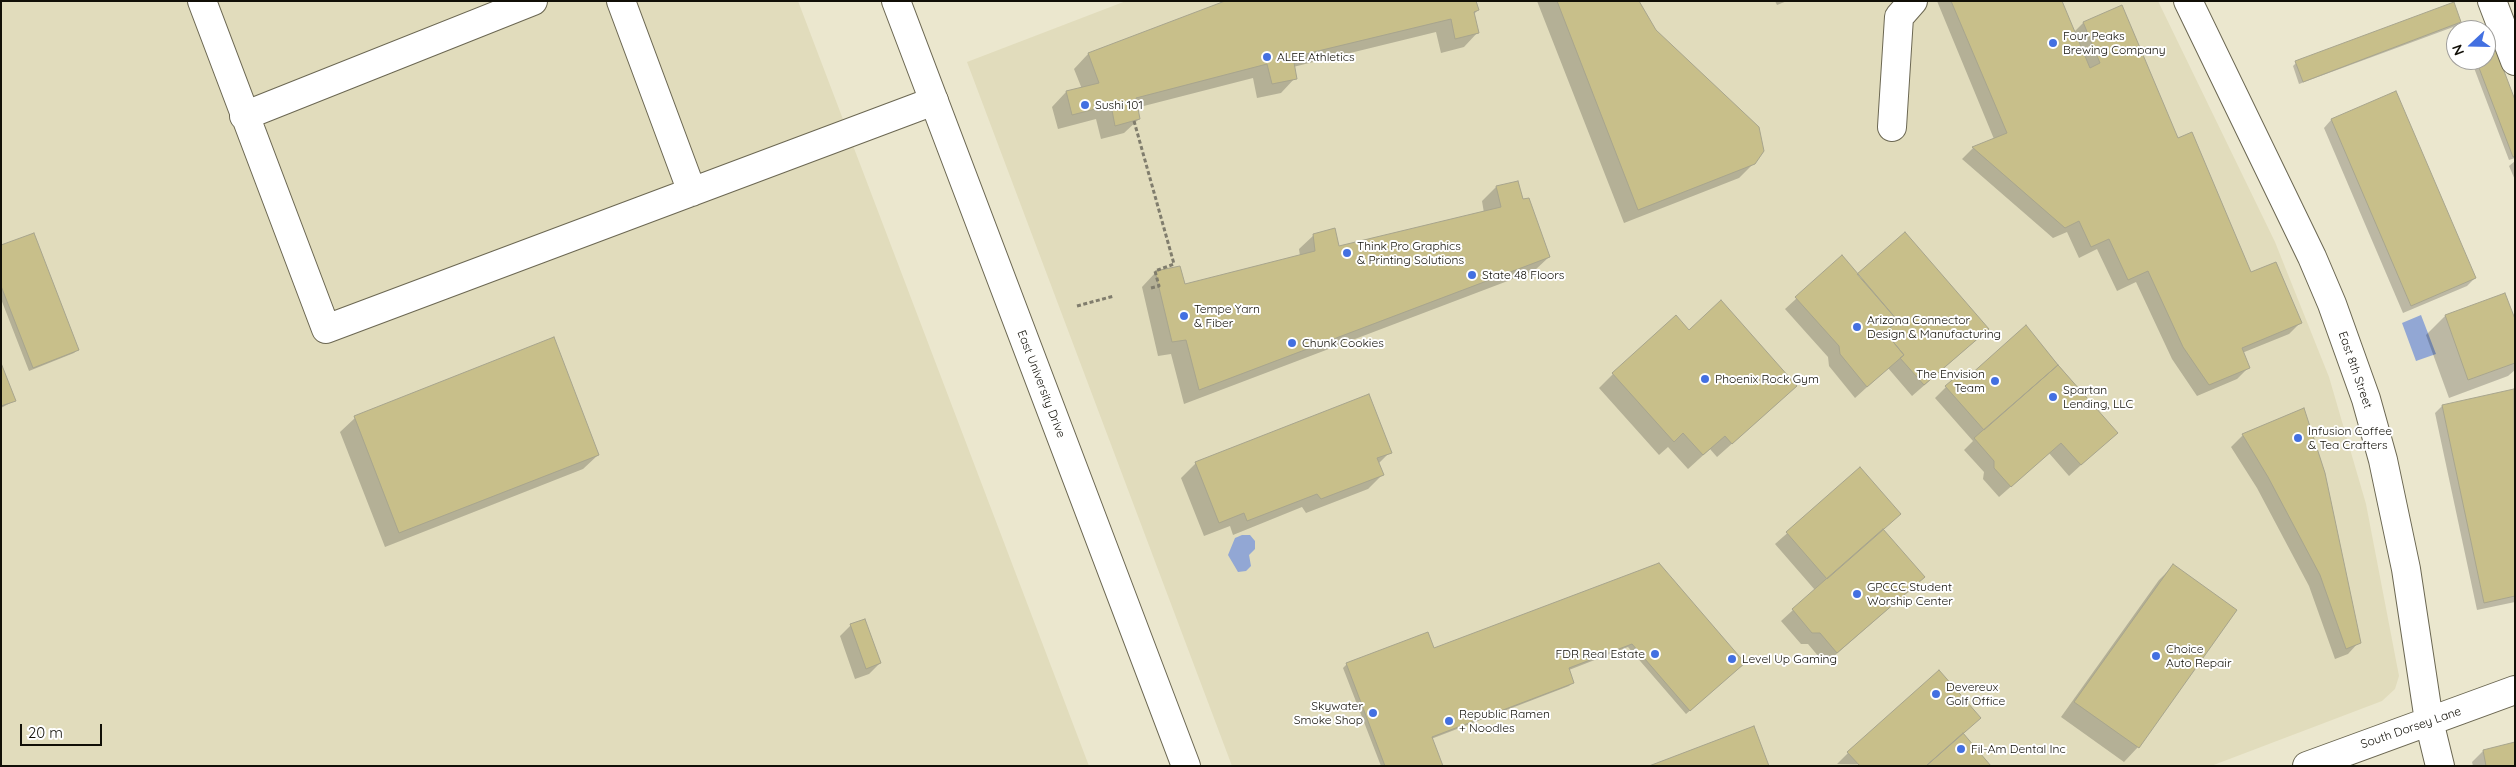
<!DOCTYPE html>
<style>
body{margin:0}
#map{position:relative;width:2516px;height:767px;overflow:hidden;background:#ebe7ce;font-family:Quicksand,sans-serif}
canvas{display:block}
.frame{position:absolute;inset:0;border:2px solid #110f07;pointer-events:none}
.north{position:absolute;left:2446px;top:20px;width:50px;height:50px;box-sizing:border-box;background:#fff;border:1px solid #a09f9c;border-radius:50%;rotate:249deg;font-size:14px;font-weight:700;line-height:20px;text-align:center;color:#110f07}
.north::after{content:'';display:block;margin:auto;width:18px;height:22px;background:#4370e1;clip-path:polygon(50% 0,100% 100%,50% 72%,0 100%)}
.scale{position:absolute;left:20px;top:724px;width:82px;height:22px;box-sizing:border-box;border:2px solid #110f07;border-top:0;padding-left:6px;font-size:15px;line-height:18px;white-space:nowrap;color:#110f07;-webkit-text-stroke:4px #fff;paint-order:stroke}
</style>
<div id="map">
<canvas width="2516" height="767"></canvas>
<div class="frame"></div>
<div class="north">N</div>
<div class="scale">20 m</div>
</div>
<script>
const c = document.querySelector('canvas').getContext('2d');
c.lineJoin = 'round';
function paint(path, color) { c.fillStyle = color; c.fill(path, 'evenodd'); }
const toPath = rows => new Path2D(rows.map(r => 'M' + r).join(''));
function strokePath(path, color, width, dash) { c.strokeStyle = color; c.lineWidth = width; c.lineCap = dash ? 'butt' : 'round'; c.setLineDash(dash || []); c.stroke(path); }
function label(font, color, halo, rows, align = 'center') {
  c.font = font + ' Quicksand,sans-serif'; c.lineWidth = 4; c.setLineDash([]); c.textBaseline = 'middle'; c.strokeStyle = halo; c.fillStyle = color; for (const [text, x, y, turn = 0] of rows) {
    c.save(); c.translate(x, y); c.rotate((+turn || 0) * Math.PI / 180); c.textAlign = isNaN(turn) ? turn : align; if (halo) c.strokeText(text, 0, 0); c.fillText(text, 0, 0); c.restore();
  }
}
const built = toPath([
 [1,1,798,1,1089,766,1,766],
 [1126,1,2158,1,2275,242,2329,377,2366,504,2399,676,2395,689,2382,701,2211,766,1232,766,967,62]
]);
const water = toPath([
 [2421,315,2436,354,2416,361,2402,323],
 [1242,535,1250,535,1255,541,1255,549,1249,555,1251,566,1246,571,1238,572,1228,555,1235,538]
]);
const shadow = toPath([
 [1537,1,1637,1,1655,31,1754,163,1739,178,1624,223],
 [1775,1,1787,1,1777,5],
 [1937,1,2060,1,2073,33,2083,23,2177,139,2250,274,2301,322,2289,334,2242,353,2248,368,2237,379,2197,396,2172,359,2136,282,2117,291,2097,249,2079,258,2067,232,2053,238,1962,159,1973,148,1994,139],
 [1478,10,1474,14,1478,32,1464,47,1441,53,1436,32,1293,67,1295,78,1281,93,1257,98,1253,78,1136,108,1139,119,1124,133,1101,139,1096,119,1058,129,1052,107,1066,92,1082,89,1074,69,1088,54],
 [2460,22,2456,26,2299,84,2293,66,2296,63],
 [2486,46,2515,103,2515,158,2509,160,2471,60,2486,60],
 [2395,93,2475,278,2467,286,2403,313,2324,128,2331,120],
 [2515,161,2515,180,2509,166],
 [1496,187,1523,201,1549,257,1534,271,1184,404,1171,354,1158,356,1142,287,1156,272,1184,286,1300,256,1299,249,1314,235,1338,248,1484,213,1482,201],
 [1,247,78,349,74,353,29,371,1,299],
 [1842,257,1857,276,1976,340,1912,396,1888,368,1855,398,1829,366,1828,357,1785,309],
 [2505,295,2515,323,2515,370,2508,376,2449,398,2426,335,2445,316],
 [2026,327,2116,433,2069,476,2049,453,1999,497,1983,479,1984,472,1964,450,1973,441,1935,398,1946,387,1969,378],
 [1688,331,1781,400,1717,457,1710,449,1688,469,1668,447,1659,455,1599,388,1613,374],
 [1,366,14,401,1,408],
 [2513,391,2515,602,2477,610,2435,413,2442,406],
 [2303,410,2359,642,2348,654,2335,659,2309,586,2257,488,2231,447,2243,435],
 [355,418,598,455,583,469,385,547,340,432],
 [1390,452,1378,464,1382,475,1368,489,1306,513,1302,507,1233,535,1230,526,1204,536,1181,478,1196,463],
 [1860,469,1882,530,1912,588,1825,664,1808,644,1801,644,1781,621,1815,590,1775,544],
 [1658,565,1740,667,1686,714,1628,647,1569,670,1573,682,1569,686,1431,739,1441,766,1381,766,1343,668,1347,664,1433,650],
 [2173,566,2236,611,2138,747,2124,762,2061,717,2159,580],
 [851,625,880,663,869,674,855,679,840,636],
 [1962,734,1990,766,1837,764,1848,753],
 [2483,751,2515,766,2473,766,2472,762]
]);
const building = toPath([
 [1225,1,1476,1,1479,10,1474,12,1479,33,1455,39,1451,19,1293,57,1297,79,1272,84,1267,64,1136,98,1140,119,1115,126,1111,105,1072,115,1066,91,1099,83,1088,53,1225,1],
 [1557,1,1639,1,1656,30,1759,127,1764,151,1755,164,1638,210,1557,1],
 [1951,1,2062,1,2090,68,2100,63,2083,22,2122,5,2178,138,2192,132,2251,272,2276,262,2302,323,2242,348,2250,368,2209,385,2183,347,2148,271,2128,280,2109,239,2091,247,2079,221,2065,228,1972,147,2007,133,1951,1],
 [2454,2,2461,22,2303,82,2295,61,2454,2],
 [2493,42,2515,100,2515,156,2513,157,2476,60,2486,60,2486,45,2493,42],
 [2396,91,2476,278,2411,306,2331,119,2396,91],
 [1518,181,1523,199,1529,198,1550,257,1199,390,1186,340,1172,342,1155,271,1180,266,1185,284,1315,251,1313,234,1335,228,1339,246,1501,207,1496,186,1518,181],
 [1905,232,1989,329,1924,385,1900,358,1904,355,1885,332,1898,321,1857,274,1905,232],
 [34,233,79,350,33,368,1,286,1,245,34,233],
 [1842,255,1898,321,1885,332,1904,355,1867,387,1840,354,1839,346,1795,297,1842,255],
 [2505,293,2515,319,2515,363,2468,380,2445,315,2505,293],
 [1721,300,1797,386,1732,444,1725,436,1703,455,1683,433,1674,442,1612,373,1676,315,1689,330,1721,300],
 [2026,325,2058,365,1984,430,1945,386,1964,370,1969,376,2026,325],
 [554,337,599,455,399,533,354,416,554,337],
 [1,363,16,401,1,406,1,363],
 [2058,365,2118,433,2081,465,2061,443,2011,487,1994,468,1994,461,1974,438,2058,365],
 [2514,389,2515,596,2484,603,2442,405,2514,389],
 [1369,394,1392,453,1377,458,1384,475,1321,499,1317,494,1247,521,1244,513,1219,523,1195,462,1369,394],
 [2304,408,2325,473,2361,643,2346,649,2320,575,2268,477,2242,434,2304,408],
 [1860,467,1901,514,1827,579,1786,532,1860,467],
 [1883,529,1925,577,1837,653,1820,633,1812,633,1792,609,1883,529],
 [1659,563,1745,663,1690,711,1632,644,1569,668,1574,683,1432,737,1443,766,1385,766,1346,663,1428,632,1434,648,1659,563],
 [2173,564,2237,610,2139,748,2074,702,2173,564],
 [865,619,881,663,866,669,850,624,865,619],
 [1939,670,1981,718,1926,766,1860,766,1847,752,1939,670],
 [1754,726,1769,766,1649,766,1754,726],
 [1963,733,1991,766,1926,766,1963,733],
 [2515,742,2515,766,2486,766,2483,750,2515,742]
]);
const path = toPath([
 [1134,121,1174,264,1155,271,1159,286,1151,288],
 [1077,306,1114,296]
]);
const minor = toPath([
 [202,1,326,329,934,101],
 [621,1,692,192],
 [2188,1,2312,257,2332,304,2366,399,2383,460,2406,569,2429,721,2440,766],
 [2492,1,2515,61],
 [244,116,533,1],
 [1892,127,1899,17,1913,1],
 [2307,766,2515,690]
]);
const major = toPath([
 [896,1,1186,766]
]);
const markers = [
 [2053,43,5,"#4370e1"],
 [1267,57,5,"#4370e1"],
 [1085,105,5,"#4370e1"],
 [1347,253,5,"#4370e1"],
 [1472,275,5,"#4370e1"],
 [1184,316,5,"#4370e1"],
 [1857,327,5,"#4370e1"],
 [1292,343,5,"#4370e1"],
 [1705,379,5,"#4370e1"],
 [1995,381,5,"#4370e1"],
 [2053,397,5,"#4370e1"],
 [2298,438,5,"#4370e1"],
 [1857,594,5,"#4370e1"],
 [1655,654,5,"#4370e1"],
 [2156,656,5,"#4370e1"],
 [1732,659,5,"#4370e1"],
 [1936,694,5,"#4370e1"],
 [1373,713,5,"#4370e1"],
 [1449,721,5,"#4370e1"],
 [1961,749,5,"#4370e1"]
];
const poiNames = [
 ["Four Peaks",2063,36],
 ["Brewing Company",2063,50],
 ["ALEE Athletics",1277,57],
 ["Sushi 101",1095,105],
 ["Think Pro Graphics",1357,246],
 ["& Printing Solutions",1357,260],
 ["State 48 Floors",1482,275],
 ["Tempe Yarn",1194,309],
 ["& Fiber",1194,323],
 ["Arizona Connector",1867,320],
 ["Design & Manufacturing",1867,334],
 ["Chunk Cookies",1302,343],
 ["The Envision",1985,374,"right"],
 ["Team",1985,388,"right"],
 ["Phoenix Rock Gym",1715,379],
 ["Spartan",2063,390],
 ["Lending, LLC",2063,404],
 ["Infusion Coffee",2308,431],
 ["& Tea Crafters",2308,445],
 ["GPCCC Student",1867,587],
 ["Worship Center",1867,601],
 ["Choice",2166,649],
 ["Auto Repair",2166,663],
 ["FDR Real Estate",1645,654,"right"],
 ["Level Up Gaming",1742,659],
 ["Devereux",1946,687],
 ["Golf Office",1946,701],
 ["Skywater",1363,706,"right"],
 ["Smoke Shop",1363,720,"right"],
 ["Republic Ramen",1459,714],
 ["+ Noodles",1459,728],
 ["Fil-Am Dental Inc",1971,749]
];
const streetNames = [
 ["East 8th Street",2355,370,71],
 ["East University Drive",1041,384,69],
 ["South Dorsey Lane",2411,728,-19]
];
paint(built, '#e1dcbc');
paint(water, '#92a7d4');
paint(shadow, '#0003');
paint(building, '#c8bf8a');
strokePath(building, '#a8a58d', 1);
strokePath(minor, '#6b6752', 30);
strokePath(major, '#6b6752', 30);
strokePath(path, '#807d6d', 3, [4, 2.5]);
strokePath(minor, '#fff', 28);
strokePath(major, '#fff', 28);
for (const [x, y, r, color] of markers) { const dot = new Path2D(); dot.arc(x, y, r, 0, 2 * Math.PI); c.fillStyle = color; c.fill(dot); strokePath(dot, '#fff', 2); }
label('12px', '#110f07', '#fff', poiNames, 'left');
label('12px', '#110f07', '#fff', streetNames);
</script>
